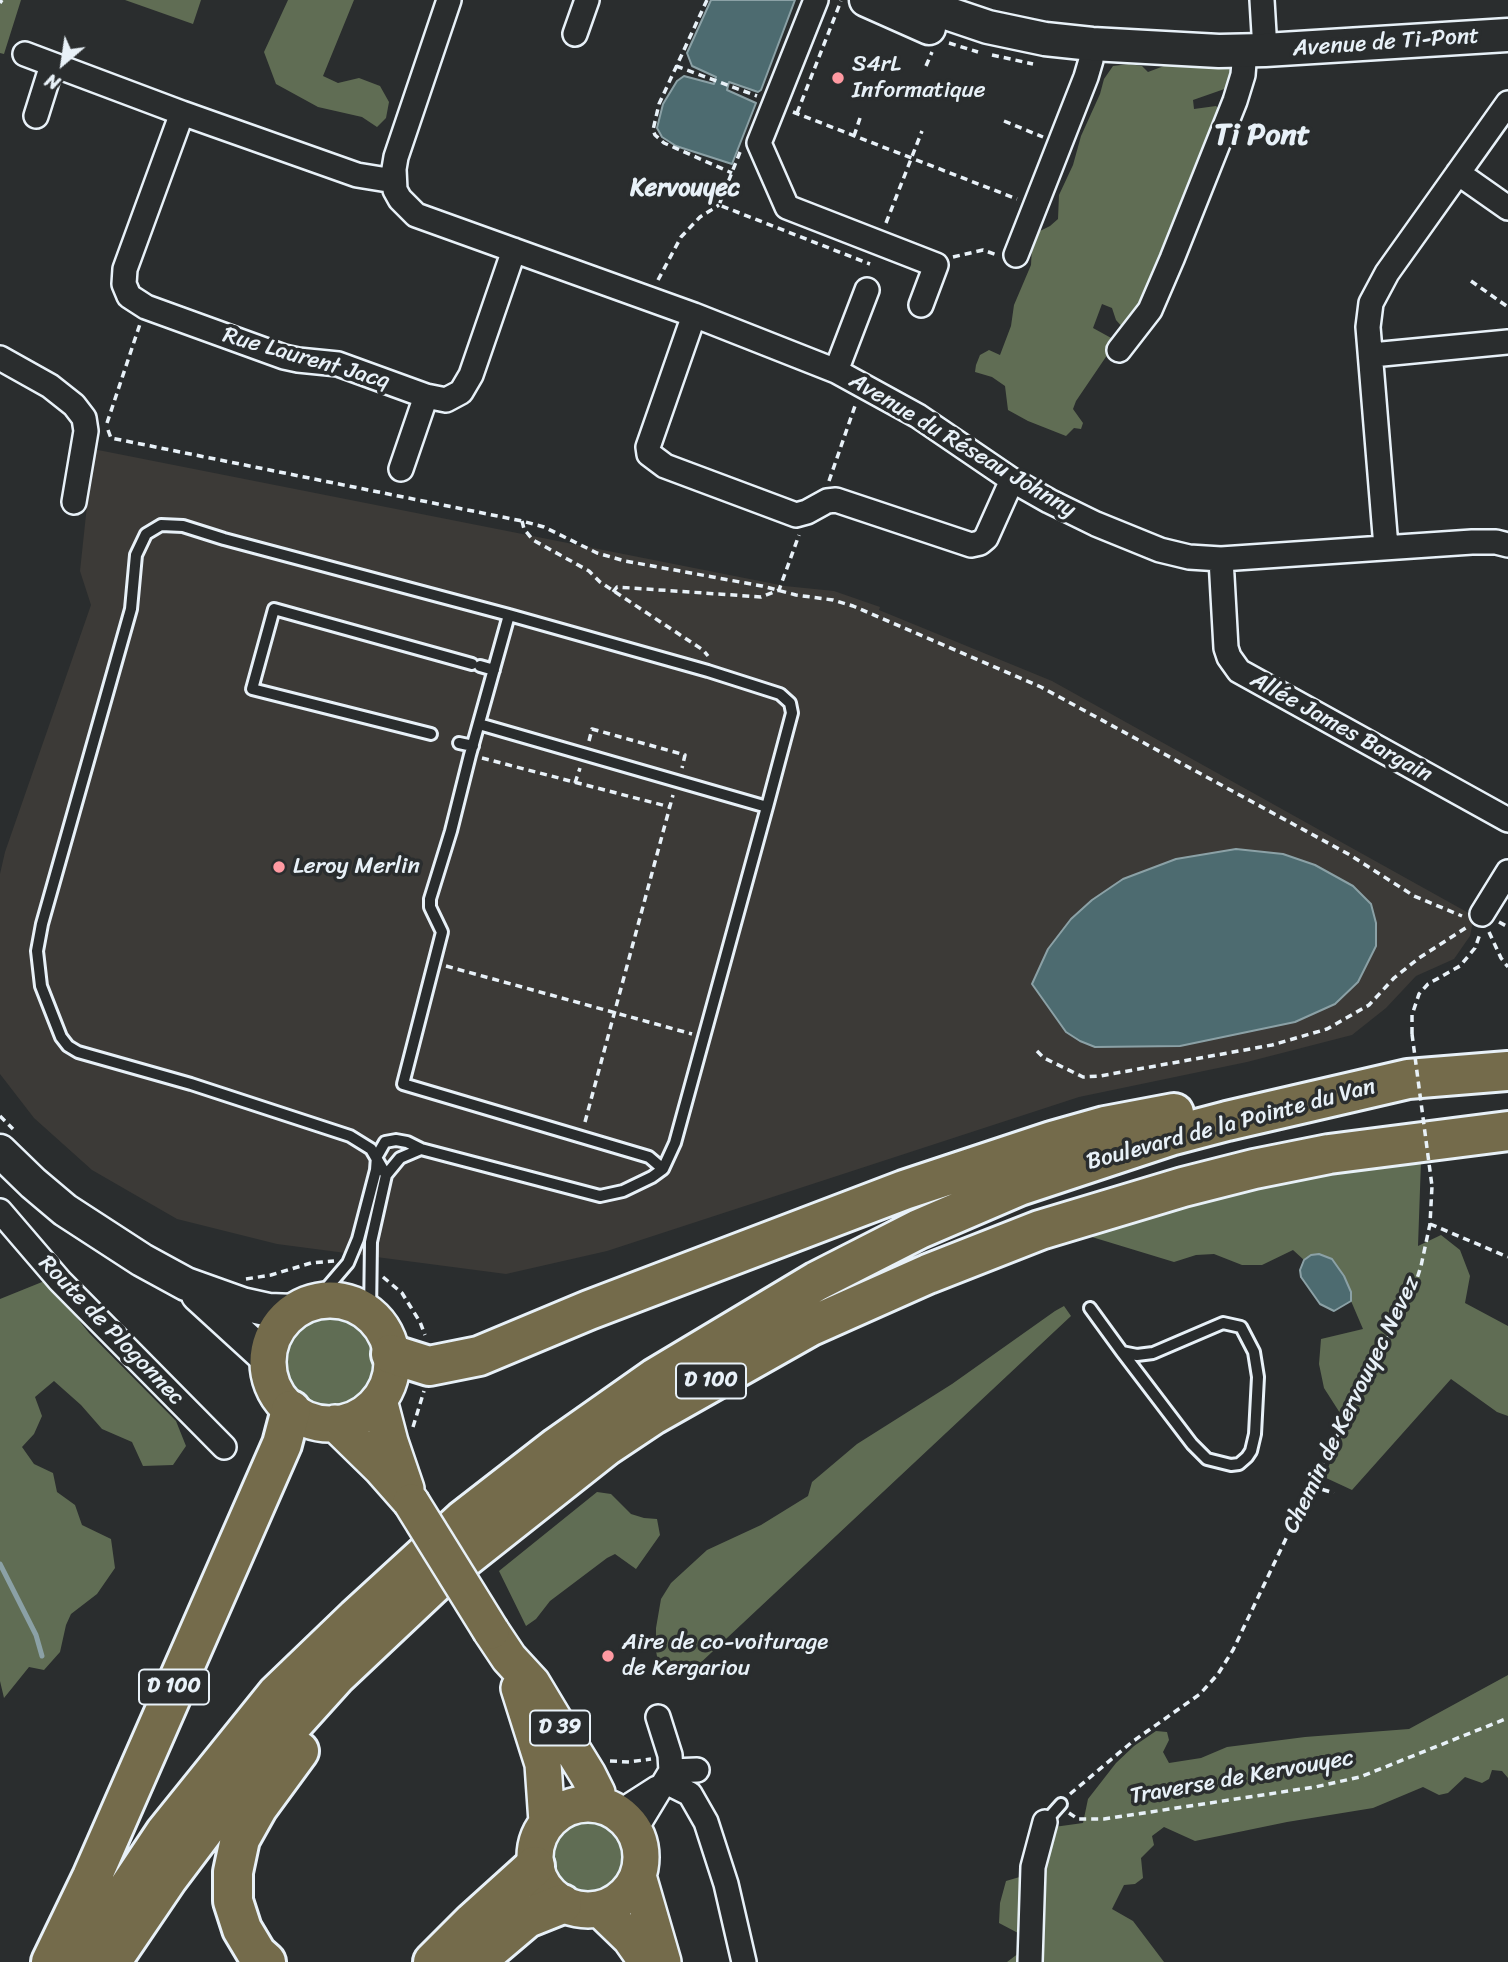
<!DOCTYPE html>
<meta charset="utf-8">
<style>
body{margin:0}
#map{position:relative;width:1508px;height:1962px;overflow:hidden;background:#2a2d2e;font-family:Sriracha,sans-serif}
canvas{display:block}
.north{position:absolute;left:28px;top:28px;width:70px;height:70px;-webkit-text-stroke:5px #2a2d2e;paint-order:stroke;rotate:209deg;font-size:19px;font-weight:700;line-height:28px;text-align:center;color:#e8f1f8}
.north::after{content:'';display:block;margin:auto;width:24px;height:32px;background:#e8f1f8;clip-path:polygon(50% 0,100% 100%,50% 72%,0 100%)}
</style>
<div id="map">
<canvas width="1508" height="1962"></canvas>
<div class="north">N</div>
</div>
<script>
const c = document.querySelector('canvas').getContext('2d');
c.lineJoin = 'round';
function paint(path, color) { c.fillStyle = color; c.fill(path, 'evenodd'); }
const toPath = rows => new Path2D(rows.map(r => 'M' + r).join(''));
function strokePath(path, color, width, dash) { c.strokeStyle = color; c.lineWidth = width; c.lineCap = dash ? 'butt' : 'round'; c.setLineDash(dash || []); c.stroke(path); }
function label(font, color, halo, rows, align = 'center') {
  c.font = font + ' Sriracha,sans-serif'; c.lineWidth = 7; c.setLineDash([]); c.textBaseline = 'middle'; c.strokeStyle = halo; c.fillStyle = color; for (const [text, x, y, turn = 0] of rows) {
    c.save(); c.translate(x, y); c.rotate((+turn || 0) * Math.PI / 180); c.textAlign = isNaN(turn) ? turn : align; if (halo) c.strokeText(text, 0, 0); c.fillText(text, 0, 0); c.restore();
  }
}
const built = toPath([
 [93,449,785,586,834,591,880,607,879,610,1052,681,1474,916,1470,936,1454,959,1416,976,1386,1008,1352,1035,1247,1062,1079,1097,607,1251,506,1274,277,1244,177,1219,92,1170,34,1118,0,1074,0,874,5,852,91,605,80,571]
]);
const green = toPath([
 [0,0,21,0,4,54,0,53],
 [125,0,201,0,193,24],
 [288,0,354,0,323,76,338,83,359,78,380,86,389,102,386,118,377,127,362,117,318,107,276,84,264,52],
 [1129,64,1142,66,1148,72,1164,66,1232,66,1238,75,1233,86,1193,100,1194,109,1216,106,1220,110,1146,300,1124,329,1116,320,1112,308,1102,304,1093,328,1113,339,1114,345,1076,401,1073,409,1083,423,1081,429,1074,428,1066,436,1028,421,1008,410,1005,386,992,377,975,372,976,365,980,355,989,350,1000,355,1011,326,1014,305,1031,265,1032,246,1040,231,1050,226,1058,219,1059,195,1073,165,1081,136,1100,94,1104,79,1113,66],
 [1421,1161,1418,1246,1441,1235,1460,1250,1470,1276,1465,1303,1508,1326,1508,1416,1497,1412,1451,1379,1352,1490,1324,1477,1347,1424,1324,1388,1319,1364,1321,1339,1363,1329,1351,1301,1351,1292,1311,1255,1304,1260,1293,1250,1262,1265,1242,1265,1214,1254,1196,1255,1174,1262,1082,1234,1143,1212,1329,1175],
 [47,1280,89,1333,176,1421,186,1446,173,1465,143,1466,132,1442,102,1429,81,1405,54,1381,35,1397,42,1416,34,1434,22,1447,34,1464,53,1473,57,1492,75,1505,82,1525,111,1539,115,1568,97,1594,71,1614,66,1625,60,1652,44,1670,29,1667,4,1698,0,1681,0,1299],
 [1064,1306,1071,1316,696,1667,661,1678,656,1651,656,1628,661,1599,671,1583,707,1550,761,1525,808,1496,812,1482,857,1444,952,1384,1055,1311],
 '286 1361a44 44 0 1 1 88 0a44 44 0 1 1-88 0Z',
 [597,1492,611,1494,631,1514,644,1518,657,1519,660,1535,636,1569,615,1554,607,1558,550,1601,536,1619,526,1626,499,1571],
 [1508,1675,1508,1778,1502,1771,1492,1770,1489,1779,1482,1783,1465,1777,1448,1793,1439,1795,1423,1787,1373,1808,1287,1822,1195,1841,1164,1827,1152,1836,1154,1845,1141,1858,1143,1878,1135,1884,1124,1885,1112,1909,1133,1921,1164,1962,1007,1962,1019,1953,1018,1933,999,1923,1000,1903,1006,1881,1023,1876,1054,1827,1083,1823,1088,1799,1116,1763,1134,1746,1156,1731,1167,1732,1169,1740,1163,1752,1169,1763,1201,1758,1227,1747,1305,1737,1409,1729],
 '549 1857a38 38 0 1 1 76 0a38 38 0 1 1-76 0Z'
]);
const water = toPath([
 [711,0,795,0,761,90,758,92,729,82,727,90,756,103,732,164,676,146,662,137,657,128,663,104,677,81,684,76,714,84,716,77,692,66,687,53,711,0],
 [1236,849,1283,854,1315,865,1353,886,1371,904,1376,923,1376,946,1358,982,1335,1004,1295,1022,1180,1046,1095,1047,1080,1041,1066,1032,1032,984,1048,949,1071,919,1092,900,1123,879,1176,859,1236,849],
 [1319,1254,1332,1259,1344,1276,1351,1292,1351,1301,1334,1311,1320,1304,1301,1277,1300,1270,1304,1260,1311,1255,1319,1254]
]);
const stream = toPath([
 [0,1564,36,1635,42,1656]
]);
const path = toPath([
 [707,0,659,104,653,130,655,135,664,143,732,173],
 [0,3,2,0],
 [949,43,978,52],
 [992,55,1033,64],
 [676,66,757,96],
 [926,66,932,52],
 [793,112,1017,199],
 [797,113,841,1],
 [1004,121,1043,137],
 [854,136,861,115],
 [740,152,719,205,870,264],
 [886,223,922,131],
 [953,257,983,250,997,255],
 [658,280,681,237,700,217,719,205],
 [1471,281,1508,307],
 [107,423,140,324],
 [108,430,111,438,522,521,544,527,597,553,625,561,762,586,796,595,833,600,853,606,1041,687,1350,855,1414,896,1462,916],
 [829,481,856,403],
 [522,521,524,529,533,540,589,571,600,582,703,650,708,656],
 [613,592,617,587,761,597,779,590,799,535],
 [589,741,592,729,685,755,682,768],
 [482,758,670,807],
 [575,783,580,768],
 [1499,922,1508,927],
 [1489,932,1501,958,1508,967],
 [446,966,692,1034],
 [1412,1034,1412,1015,1419,994,1428,984,1460,966,1475,948,1480,934],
 [1037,1051,1044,1058,1083,1077,1100,1076,1272,1045,1327,1029,1369,1005,1394,978,1419,958,1467,927],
 [0,1116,13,1129],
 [585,1122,673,795],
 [1430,1224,1508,1257],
 [383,1277,402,1293,420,1322,425,1335],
 [246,1279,271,1275,311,1263,334,1261],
 [413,1427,424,1391],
 [1311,1486,1334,1493],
 [610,1761,629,1762,651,1759],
 [1070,1794,1132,1742,1200,1694,1218,1674,1233,1650,1311,1486,1414,1288,1421,1266,1430,1224,1432,1186],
 [1069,1813,1078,1819,1104,1819,1315,1787,1360,1777,1508,1718]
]);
const lane = toPath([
 [480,666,494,670],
 [479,724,767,807,675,1143,663,1169,649,1157,403,1084,442,932,430,907,430,899,451,831,470,755,509,615],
 [431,734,252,689,274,609,472,664],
 [459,743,473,746],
 [386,1175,371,1149,350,1136,191,1084,78,1052,68,1046,61,1037,41,986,37,951,42,924,131,609,136,555,146,534,161,525,183,526,224,539,509,615,708,671,780,694,790,703,792,713,767,807],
 [309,1303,325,1290,348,1263,358,1239,376,1170,377,1156,385,1142,396,1140,407,1142,421,1149,600,1196,623,1191,652,1177,663,1169],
 [1090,1308,1122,1352,1192,1444,1207,1459,1231,1465,1239,1464,1247,1457,1251,1451,1255,1434,1258,1377,1254,1352,1241,1327,1223,1323,1153,1353,1137,1355,1122,1352],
 [370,1314,371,1242,386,1175,400,1158,421,1149],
 [1045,1822,1061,1804]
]);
const street = toPath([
 [449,0,396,157,394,169,395,190,400,199,416,215,694,315,836,371,918,416,1012,480,1049,501,1096,524,1160,550,1189,557,1221,559,1472,542,1496,542,1508,545],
 [816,0,759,143,787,207,936,265,921,305],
 [1262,0,1265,50],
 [575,34,587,0],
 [25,54,182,113],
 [36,116,52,65],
 [1458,173,1508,208],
 [394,181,357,175,182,113,125,269,124,284,129,296,146,307,284,357,298,360,338,364,426,396,446,400,461,392,471,375,514,250],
 [1016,255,1086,77,1091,60,1092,44],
 [694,315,648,447,649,454,665,466,796,515,807,512,827,501,836,500,971,545,980,543,986,538,1012,480],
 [1119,350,1150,310,1172,259,1235,101,1243,75,1245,50],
 [1372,355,1508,342],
 [0,358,50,386,74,405,84,418,86,431,74,502],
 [836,371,867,290],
 [401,469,426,396],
 [1386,547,1368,327,1371,303,1387,273,1508,103],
 [1221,559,1226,648,1229,657,1239,671,1508,820],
 [1482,914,1508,872],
 [0,1211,60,1281,224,1447],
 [671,1771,697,1770],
 [666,1782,690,1794,706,1822,726,1884,744,1962],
 [618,1813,657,1788],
 [634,1832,671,1771,670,1755,658,1717],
 [1030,1962,1033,1867,1045,1822]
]);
const secondary = toPath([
 [866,0,929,28],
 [908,0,988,27,1045,39,1092,44,1219,51,1265,50,1508,35],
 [0,1151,33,1183,65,1210,142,1260,186,1284,242,1304,269,1310,294,1311],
 [198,1295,268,1359]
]);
const primary = toPath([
 '268 1362a62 62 0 1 1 124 0a62 62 0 1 1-124 0Z',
 [379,1400,390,1442,406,1489],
 [335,1423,381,1468,411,1502],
 [491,1631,509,1658,532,1683,553,1718,588,1775,597,1793,599,1805],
 [519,1688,543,1764,547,1822],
 '535 1857a53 53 0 1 1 106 0a53 53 0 1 1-106 0Z',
 [638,1876,663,1962],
 [600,1909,630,1938,647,1962]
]);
const highway = toPath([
 [391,1354,429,1366,479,1356,589,1310,904,1190,1052,1141,1105,1126,1174,1113],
 [51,1962,92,1877,282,1444,291,1410],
 [79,1962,165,1833,277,1694,356,1618,463,1520,557,1447,655,1378,817,1281,919,1229,1019,1186,1170,1136,1227,1121,1408,1079,1508,1071],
 [111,1962,168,1878,214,1817,262,1758,336,1676,442,1576,605,1447,653,1415,809,1327,928,1274,1040,1230,1183,1187,1254,1169,1329,1154,1508,1131],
 [266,1962,257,1954,242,1929,233,1901,233,1872,240,1839,258,1807,299,1751],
 [433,1962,473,1922,535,1866],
 [475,1962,527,1918,562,1904]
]);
const pathBridge = toPath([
 [1412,1034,1432,1186]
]);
const primaryBridge = toPath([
 [411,1502,491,1631]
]);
const markers = [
 [838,78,7,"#ff9aa2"],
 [279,867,7,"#ff9aa2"],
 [608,1656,7,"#ff9aa2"]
];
const shields = [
 [711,1381,70],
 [174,1687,70],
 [560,1728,60]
];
const shieldNames = [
 ["D 100",711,1381],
 ["D 100",174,1687],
 ["D 39",560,1728]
];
const streetNames = [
 ["Avenue de Ti-Pont",1386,43,-4],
 ["Rue Laurent Jacq",306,359,16],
 ["Avenue du Réseau Johnny",962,446,31],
 ["Allée James Bargain",1341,728,29],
 ["Boulevard de la Pointe du Van",1231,1125,-15],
 ["Route de Plogonnec",111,1331,46],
 ["Chemin de Kervouyec Nevez",1352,1405,-64],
 ["Traverse de Kervouyec",1242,1778,-10]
];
const poiNames = [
 ["S4rL",852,65],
 ["Informatique",852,91],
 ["Leroy Merlin",293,867],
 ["Aire de co-voiturage",622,1643],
 ["de Kergariou",622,1669]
];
const neighbourhoodNames = [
 ["Kervouyec",685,189]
];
const districtNames = [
 ["Ti Pont",1262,136]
];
paint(built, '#3c3a37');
paint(green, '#606d54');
paint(water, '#4d6b70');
strokePath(water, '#8ba1a6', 2);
strokePath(stream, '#8ba1a6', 5);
strokePath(lane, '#e8f1f8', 16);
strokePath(street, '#e8f1f8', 28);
strokePath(secondary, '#e8f1f8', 37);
strokePath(primary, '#e8f1f8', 40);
strokePath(highway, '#e8f1f8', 44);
strokePath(path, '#e8f1f8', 3.5, [7, 5]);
strokePath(lane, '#2a2d2e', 10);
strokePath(street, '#2a2d2e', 23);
strokePath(secondary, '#2a2d2e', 32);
strokePath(primary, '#746b4b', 35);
strokePath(highway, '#746b4b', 38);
strokePath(primaryBridge, '#e8f1f8', 40, []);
strokePath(pathBridge, '#e8f1f8', 3.5, [7, 5]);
strokePath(primaryBridge, '#746b4b', 35);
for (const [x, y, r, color] of markers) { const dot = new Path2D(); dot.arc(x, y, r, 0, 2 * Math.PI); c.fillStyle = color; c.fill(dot); strokePath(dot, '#2a2d2e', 2.5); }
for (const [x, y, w] of shields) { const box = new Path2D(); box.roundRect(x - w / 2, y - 17.5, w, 35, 5); c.fillStyle = '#2a2d2e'; c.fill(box); strokePath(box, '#e8f1f8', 2); }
label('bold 21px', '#e8f1f8', null, shieldNames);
label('23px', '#e8f1f8', '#2a2d2e', streetNames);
label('23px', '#e8f1f8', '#2a2d2e', poiNames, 'left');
label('bold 24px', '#e8f1f8', '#2a2d2e', neighbourhoodNames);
label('bold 30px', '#e8f1f8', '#2a2d2e', districtNames);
</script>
